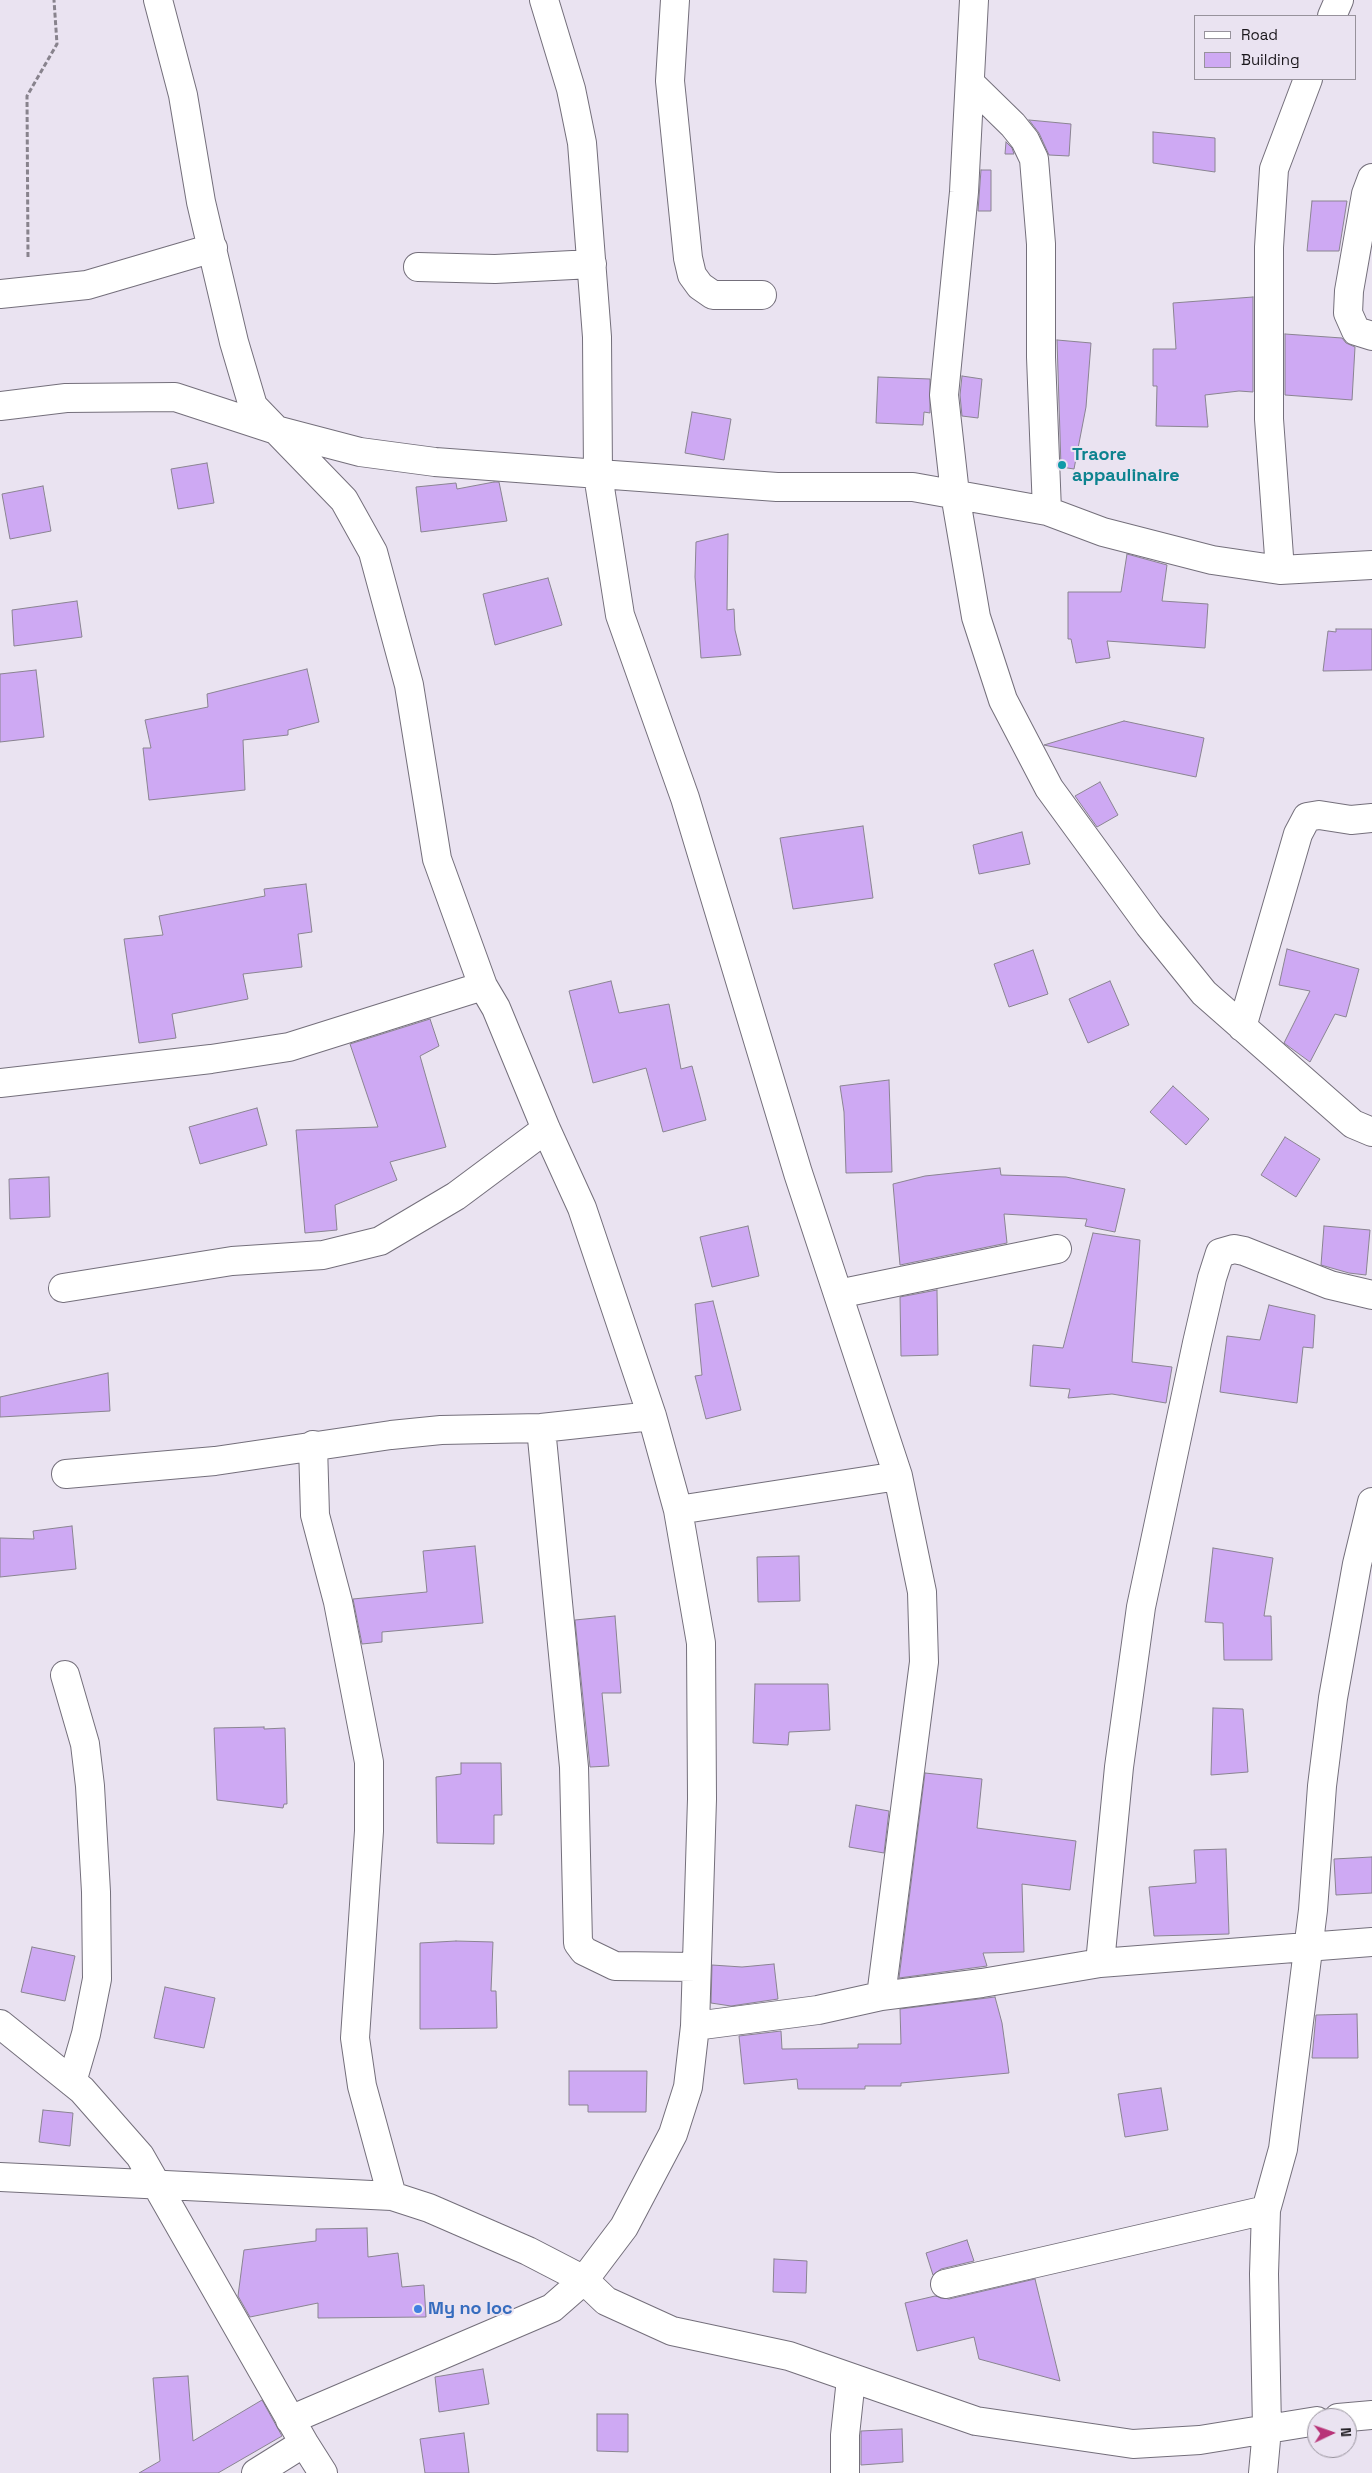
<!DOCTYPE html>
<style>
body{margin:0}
#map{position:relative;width:1372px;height:2473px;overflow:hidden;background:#eae3f1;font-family:"Space Grotesk",sans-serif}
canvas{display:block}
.legend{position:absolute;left:1194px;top:15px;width:162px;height:65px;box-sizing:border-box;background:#eae3f1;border:1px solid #97929c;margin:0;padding:6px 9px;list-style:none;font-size:15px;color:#1b181d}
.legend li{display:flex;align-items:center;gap:10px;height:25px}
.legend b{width:25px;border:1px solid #97929c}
.north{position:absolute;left:1307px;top:2408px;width:50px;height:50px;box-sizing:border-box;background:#eae3f1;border:1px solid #97929c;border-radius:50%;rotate:87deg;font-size:14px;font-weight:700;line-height:20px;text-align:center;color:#1b181d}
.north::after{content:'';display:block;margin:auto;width:18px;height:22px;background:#b83378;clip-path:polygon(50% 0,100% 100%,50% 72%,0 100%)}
</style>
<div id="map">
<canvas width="1372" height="2473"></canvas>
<ul class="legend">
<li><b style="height:6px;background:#fff"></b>Road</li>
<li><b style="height:14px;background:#cea9f3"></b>Building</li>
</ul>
<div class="north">N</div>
</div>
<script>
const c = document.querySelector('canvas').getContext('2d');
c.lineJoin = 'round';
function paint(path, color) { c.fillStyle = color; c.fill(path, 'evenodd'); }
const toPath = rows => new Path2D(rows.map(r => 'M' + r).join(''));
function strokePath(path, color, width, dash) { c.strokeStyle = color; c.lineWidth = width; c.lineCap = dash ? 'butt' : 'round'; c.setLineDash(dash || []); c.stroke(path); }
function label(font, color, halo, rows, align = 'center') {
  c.font = font + ' "Space Grotesk",sans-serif'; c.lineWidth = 4; c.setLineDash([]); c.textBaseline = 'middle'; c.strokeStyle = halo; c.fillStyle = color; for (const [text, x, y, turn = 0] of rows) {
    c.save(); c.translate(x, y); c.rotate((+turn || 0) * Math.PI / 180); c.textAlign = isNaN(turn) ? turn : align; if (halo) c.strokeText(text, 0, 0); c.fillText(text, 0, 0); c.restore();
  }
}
const building = toPath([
 [1029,120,1071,124,1069,156,1049,155,1039,133,1029,120],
 [1153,132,1215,138,1215,172,1153,163,1153,132],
 [1006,142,1012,148,1014,154,1005,154,1006,142],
 [981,170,991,170,991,211,978,211,981,170],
 [1312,201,1347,201,1339,251,1307,251,1312,201],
 [1253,297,1253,392,1239,391,1205,395,1208,427,1156,426,1157,386,1153,386,1153,349,1176,349,1173,303,1253,297],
 [1285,334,1342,338,1346,343,1355,347,1352,400,1285,395,1285,334],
 [1057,340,1091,343,1086,407,1074,469,1061,467,1057,340],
 [962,376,982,379,978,418,962,416,960,395,962,376],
 [878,377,930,379,930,413,924,412,923,425,876,423,878,377],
 [692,412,731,419,724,460,685,453,692,412],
 [207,463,214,503,178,509,171,469,207,463],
 [494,482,499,482,507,521,421,532,416,487,456,483,457,489,494,482],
 [43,486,51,531,10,539,2,494,43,486],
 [728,534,727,610,734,609,735,630,741,655,701,658,695,577,696,542,728,534],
 [1127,554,1167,565,1162,601,1208,604,1205,648,1107,641,1110,658,1076,663,1071,639,1068,639,1068,592,1121,592,1127,554],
 [548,578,562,625,495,645,483,594,548,578],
 [77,601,82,637,14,646,12,610,77,601],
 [1336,629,1372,629,1372,670,1323,671,1328,631,1336,632,1336,629],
 [307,669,319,722,288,730,288,735,243,740,245,790,149,800,143,748,151,748,145,720,208,707,207,694,307,669],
 [36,670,44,737,0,742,0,674,36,670],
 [1124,721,1204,738,1196,777,1044,745,1124,721],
 [1100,782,1118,815,1097,827,1075,796,1100,782],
 [863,826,873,898,793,909,780,838,863,826],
 [1022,832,1030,864,979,874,973,845,1022,832],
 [306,884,312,932,298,934,302,967,243,974,248,999,172,1014,176,1038,139,1043,124,939,163,935,159,916,265,896,264,889,306,884],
 [1287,949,1359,969,1346,1017,1335,1014,1310,1062,1284,1043,1310,991,1279,985,1287,949],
 [1033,950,1048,994,1009,1007,994,964,1033,950],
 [611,981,619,1013,669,1004,681,1069,692,1066,706,1120,663,1132,646,1068,593,1083,569,991,611,981],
 [1110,981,1129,1025,1088,1043,1069,999,1110,981],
 [430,1019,439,1046,420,1056,446,1147,390,1162,397,1180,335,1205,337,1230,305,1233,296,1130,378,1127,350,1044,430,1019],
 [889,1080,892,1172,846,1173,844,1112,840,1086,889,1080],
 [1173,1086,1209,1119,1186,1145,1150,1112,1173,1086],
 [257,1108,267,1145,200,1164,189,1127,257,1108],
 [1285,1137,1320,1159,1296,1197,1261,1175,1285,1137],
 [1000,1168,1001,1175,1066,1177,1125,1189,1115,1232,1085,1226,1087,1219,1004,1214,1007,1243,900,1265,893,1184,925,1176,1000,1168],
 [49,1177,50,1217,10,1219,9,1179,49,1177],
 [748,1226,759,1276,712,1287,700,1237,748,1226],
 [1324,1226,1370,1230,1366,1275,1349,1273,1321,1265,1324,1226],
 [1093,1233,1140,1240,1132,1362,1172,1367,1166,1403,1112,1394,1068,1398,1070,1389,1030,1386,1033,1345,1063,1348,1093,1233],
 [937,1290,938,1355,901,1356,900,1297,937,1290],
 [713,1301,741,1410,706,1419,695,1376,702,1375,695,1304,713,1301],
 [1269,1305,1315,1315,1313,1348,1303,1347,1297,1403,1220,1392,1227,1336,1260,1340,1269,1305],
 [108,1373,110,1411,0,1417,0,1397,108,1373],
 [72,1526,76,1569,0,1577,0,1538,34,1539,33,1531,72,1526],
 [475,1546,483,1623,382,1632,382,1642,362,1644,353,1599,427,1592,423,1551,475,1546],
 [1213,1548,1273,1558,1264,1616,1271,1616,1272,1660,1224,1660,1223,1623,1205,1622,1213,1548],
 [799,1556,800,1601,758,1602,757,1557,799,1556],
 [615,1616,621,1693,602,1693,609,1766,590,1767,575,1620,615,1616],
 [755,1684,828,1684,830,1730,789,1732,788,1745,753,1743,755,1684],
 [1213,1708,1243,1709,1248,1772,1211,1775,1213,1708],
 [264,1727,264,1729,285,1728,287,1804,284,1804,283,1808,217,1800,214,1728,264,1727],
 [461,1763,501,1763,502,1815,494,1815,494,1844,437,1843,436,1777,461,1774,461,1763],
 [925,1773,982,1779,977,1828,1076,1841,1070,1890,1022,1884,1024,1952,983,1953,987,1966,899,1978,925,1773],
 [856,1805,889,1811,884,1853,849,1847,856,1805],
 [1226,1849,1229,1934,1154,1936,1149,1887,1196,1883,1194,1850,1226,1849],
 [1372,1857,1372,1893,1336,1895,1334,1859,1372,1857],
 [456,1941,493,1942,491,1991,496,1991,497,2028,420,2029,420,1943,456,1941],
 [32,1947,75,1956,65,2001,21,1992,32,1947],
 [774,1964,778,1999,731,2006,711,2003,712,1965,742,1967,774,1964],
 [165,1987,215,1998,204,2048,154,2038,165,1987],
 [995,1997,1002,2023,1009,2073,901,2083,901,2086,865,2086,865,2089,798,2089,797,2079,744,2084,739,2036,781,2031,782,2049,858,2048,858,2044,901,2044,900,2009,995,1997],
 [1357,2014,1358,2058,1312,2058,1316,2015,1357,2014],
 [569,2071,647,2071,646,2112,588,2112,588,2105,569,2105,569,2071],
 [1161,2088,1168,2130,1125,2137,1118,2094,1161,2088],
 [43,2110,73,2113,70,2146,39,2142,43,2110],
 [367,2228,368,2257,398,2253,402,2287,424,2285,426,2317,318,2318,318,2303,250,2317,238,2296,244,2250,316,2241,316,2229,367,2228],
 [967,2240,974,2261,941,2269,933,2275,926,2253,967,2240],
 [774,2259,807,2261,806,2293,773,2292,774,2259],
 [1035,2279,1060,2381,979,2359,974,2337,917,2351,905,2303,935,2296,949,2299,1035,2279],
 [483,2369,489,2404,439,2412,435,2377,483,2369],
 [188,2376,193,2441,262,2400,282,2436,218,2473,139,2473,160,2461,153,2378,188,2376],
 [597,2414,628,2414,628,2452,597,2451,597,2414],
 [902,2429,903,2462,861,2465,861,2431,902,2429],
 [464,2433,469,2473,425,2473,420,2439,464,2433]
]);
const path = toPath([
 [28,257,27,96,57,44,54,0]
]);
const minor = toPath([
 [158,0,183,95,201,202,234,342,253,406,344,500,373,552,409,685,437,859,483,986,496,1008,546,1129,582,1208,652,1416,678,1510,701,1643,702,1799,695,2026,688,2087,673,2134,624,2227,584,2280,552,2308,290,2420],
 [544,0,571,89,582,143,597,337,598,475,620,615,685,798,798,1173,898,1476,922,1592,924,1662,881,1996],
 [675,0,670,81,688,258,692,275,700,286,713,295,762,295],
 [974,0,964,192,944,395,955,494,976,617,1003,700,1049,788,1149,925,1204,993,1353,1124,1372,1132],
 [1332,16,1339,0],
 [970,83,1013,125,1025,140,1034,159,1041,244,1041,357,1047,511],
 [1372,178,1366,194,1349,291,1348,313,1356,331,1372,336],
 [418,267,495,269,592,264],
 [0,294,87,285,213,248],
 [0,406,66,398,175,397,276,430,360,452,435,462,777,487,913,487,1047,511,1103,532,1212,560,1280,570,1372,565],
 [1280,570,1269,419,1269,247,1274,169,1308,79],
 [1242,1027,1298,834,1307,817,1319,815,1351,820,1372,818],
 [0,1083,211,1059,289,1047,483,986],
 [63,1288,232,1261,323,1255,380,1241,456,1196,546,1129],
 [838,1294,1057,1249],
 [541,1428,574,1767,578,1943,584,1951,615,1966,696,1967],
 [313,1445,315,1515,338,1602,369,1762,369,1831,355,2038,362,2086,392,2196],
 [66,1474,215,1461,391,1435,441,1430,541,1428,652,1416],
 [678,1510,898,1476],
 [65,1675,85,1744,90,1786,96,1892,97,1979,86,2034,72,2082],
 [1100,1963,1119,1767,1141,1607,1197,1343,1212,1278,1220,1253,1234,1249,1244,1251,1330,1285,1372,1295],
 [0,2024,82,2090,140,2156,304,2443,323,2473],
 [695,2026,818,2010,881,1996,982,1983,1100,1963,1372,1942],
 [0,2177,392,2196,429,2208,528,2251,584,2280,606,2301,672,2331,789,2356,976,2421,1133,2444,1200,2440,1317,2421],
 [945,2284,1266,2210],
 [1338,2418,1372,2415],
 [256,2473,304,2443],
 [845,2473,845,2435,851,2379],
 [1263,2473,1267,2429,1264,2274,1266,2210,1283,2149,1313,1910,1322,1786,1333,1698,1357,1564,1372,1502]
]);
const markers = [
 [1062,465,5,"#0f9aa8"],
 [418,2309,5,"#3f7fe0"]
];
const cultureNames = [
 ["Traore",1072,455],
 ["appaulinaire",1072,476]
];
const shopNames = [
 ["My no loc",428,2309]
];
paint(building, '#cea9f3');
strokePath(building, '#8a8491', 1);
strokePath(minor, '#746f7b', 30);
strokePath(path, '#88838d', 3, [5, 2.5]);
strokePath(minor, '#fff', 28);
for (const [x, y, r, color] of markers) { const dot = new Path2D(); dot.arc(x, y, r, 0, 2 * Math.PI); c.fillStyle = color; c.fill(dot); strokePath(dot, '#eae3f1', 2); }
label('bold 18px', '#0d838f', '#eae3f1', cultureNames, 'left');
label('bold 18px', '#366cbe', '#eae3f1', shopNames, 'left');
</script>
